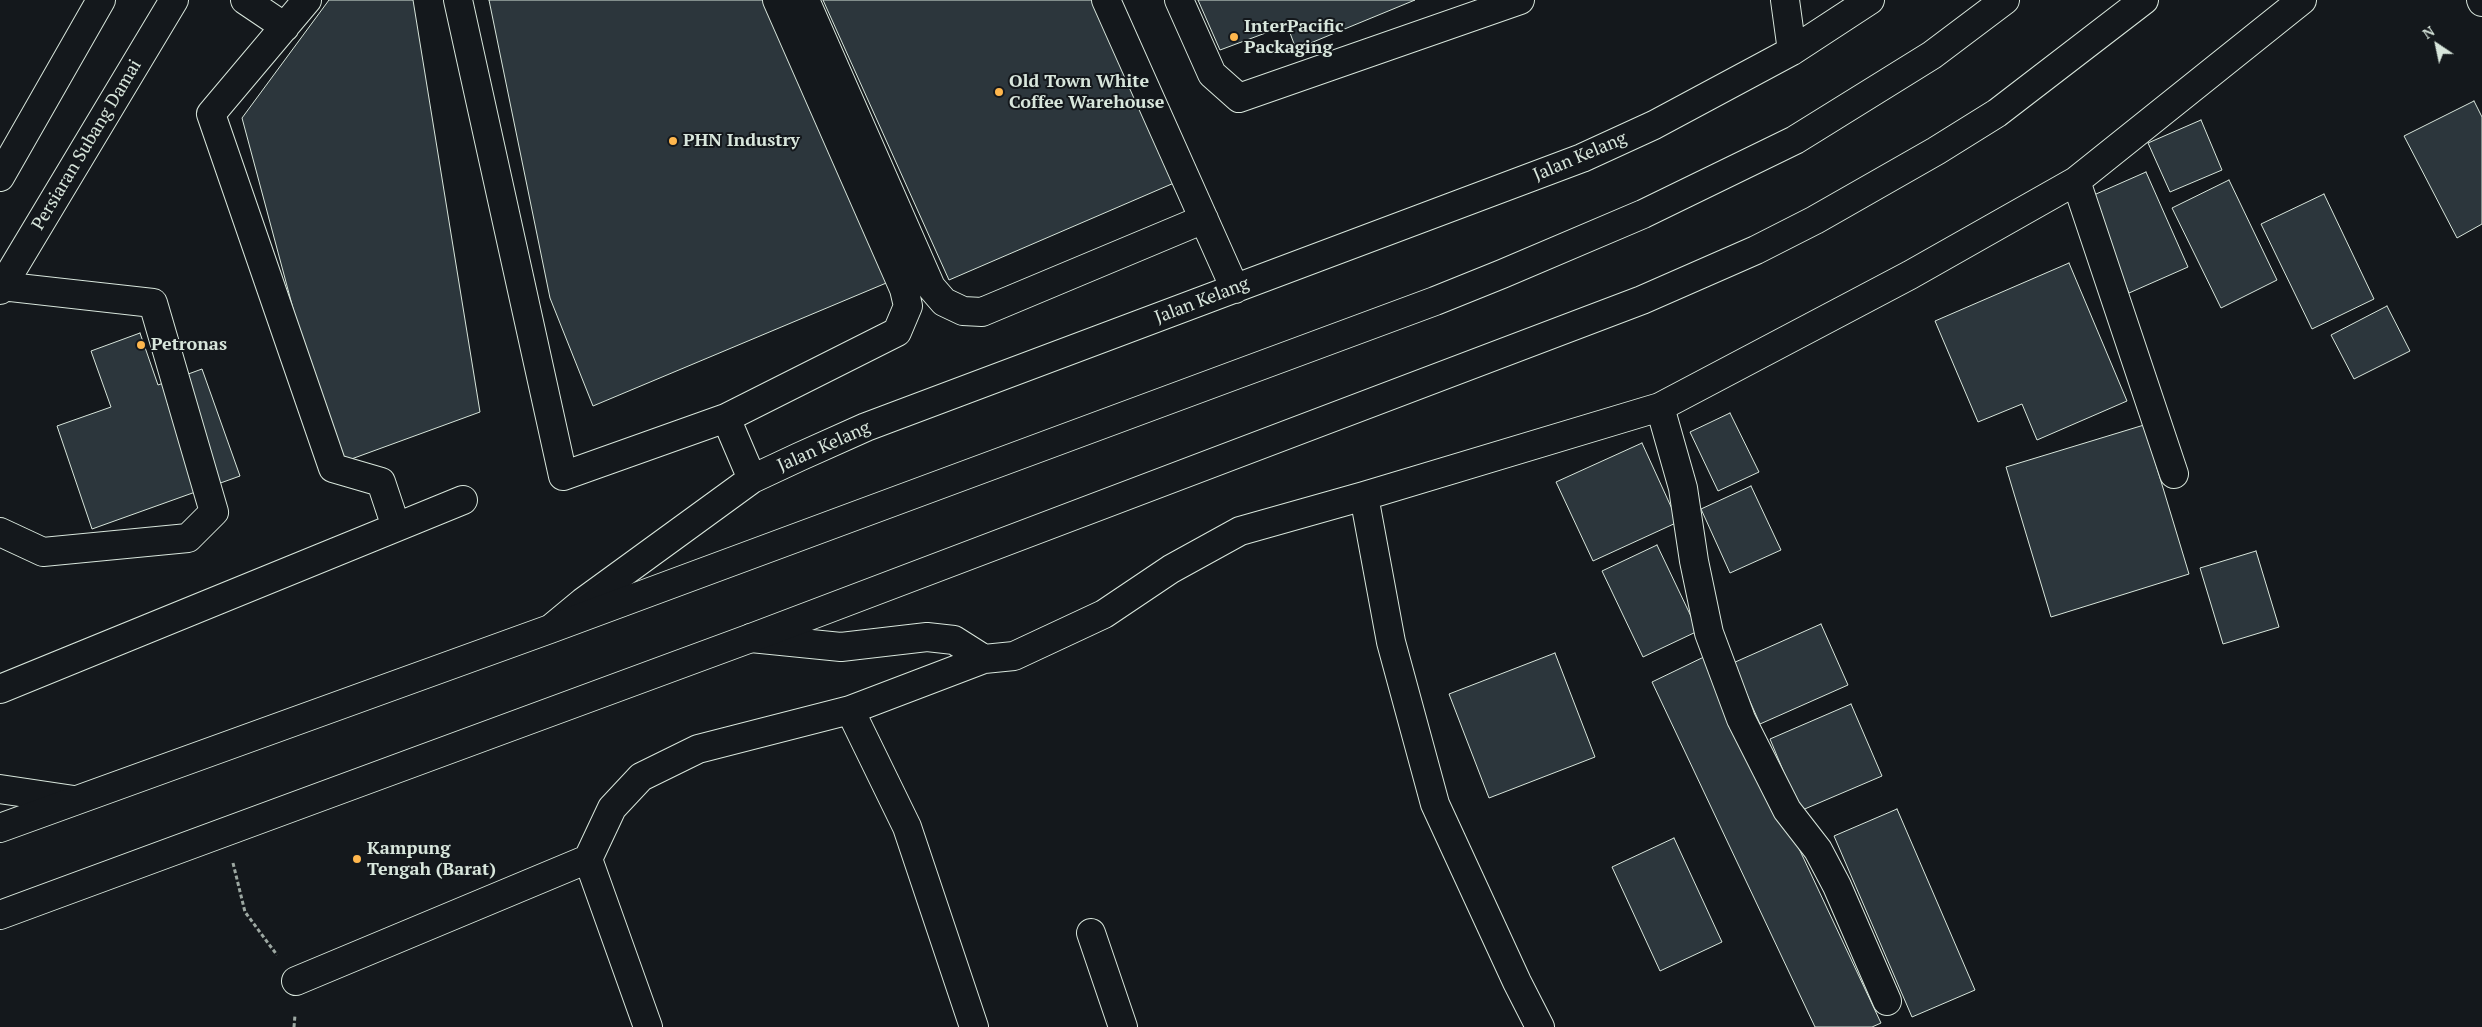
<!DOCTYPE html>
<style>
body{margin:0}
#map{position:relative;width:2482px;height:1027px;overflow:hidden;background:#14181c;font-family:"PT Serif",serif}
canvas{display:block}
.north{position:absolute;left:2412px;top:20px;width:50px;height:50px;-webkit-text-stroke:4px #14181c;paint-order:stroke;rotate:326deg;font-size:14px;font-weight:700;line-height:20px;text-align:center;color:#d8e6dc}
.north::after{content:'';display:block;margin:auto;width:18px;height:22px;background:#d8e6dc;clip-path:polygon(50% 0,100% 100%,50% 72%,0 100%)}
</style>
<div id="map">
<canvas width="2482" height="1027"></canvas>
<div class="north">N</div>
</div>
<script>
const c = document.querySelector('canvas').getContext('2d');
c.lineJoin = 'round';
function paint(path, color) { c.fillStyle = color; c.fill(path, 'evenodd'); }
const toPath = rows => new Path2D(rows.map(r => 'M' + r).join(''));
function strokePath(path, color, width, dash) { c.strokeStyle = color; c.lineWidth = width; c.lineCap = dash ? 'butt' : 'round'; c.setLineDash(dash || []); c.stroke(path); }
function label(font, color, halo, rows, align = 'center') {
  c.font = font + ' "PT Serif",serif'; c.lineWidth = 4; c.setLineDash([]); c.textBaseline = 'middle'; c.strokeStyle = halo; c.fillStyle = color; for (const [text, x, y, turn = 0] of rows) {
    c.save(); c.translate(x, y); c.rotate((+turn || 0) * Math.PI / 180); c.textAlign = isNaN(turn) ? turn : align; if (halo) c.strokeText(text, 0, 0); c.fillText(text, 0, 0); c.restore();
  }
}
const building = toPath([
 [329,0,413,0,480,412,335,465,242,118,329,0],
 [489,0,766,0,891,281,593,406,550,298,489,0],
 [823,0,1092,0,1174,183,949,280,823,0],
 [1198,0,1415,0,1296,49,1287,25,1220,50,1198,0],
 [2474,101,2482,117,2482,224,2457,238,2404,136,2474,101],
 [2201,120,2222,170,2170,192,2148,143,2201,120],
 [2146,172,2188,267,2129,293,2087,198,2146,172],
 [2229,180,2277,280,2221,308,2172,208,2229,180],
 [2324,194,2374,299,2312,329,2261,224,2324,194],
 [2069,263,2127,401,2037,440,2022,404,1978,422,1935,321,2069,263],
 [2387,306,2410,351,2354,379,2331,335,2387,306],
 [140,333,158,385,202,369,240,476,92,529,57,426,111,407,91,351,140,333],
 [1730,413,1759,472,1718,491,1690,432,1730,413],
 [2144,425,2189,574,2051,617,2006,467,2144,425],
 [1642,443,1678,522,1593,561,1556,482,1642,443],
 [1751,486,1781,550,1730,573,1701,509,1751,486],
 [1657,545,1698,631,1643,657,1602,571,1657,545],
 [2256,551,2279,627,2223,644,2200,568,2256,551],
 [1821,624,1848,685,1760,724,1733,663,1821,624],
 [1555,653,1595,757,1489,798,1449,694,1555,653],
 [1708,655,1881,1023,1872,1027,1815,1027,1652,682,1708,655],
 [1851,704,1882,776,1800,811,1770,739,1851,704],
 [1897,809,1975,990,1912,1017,1834,836,1897,809],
 [1674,838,1722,942,1660,971,1612,867,1674,838]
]);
const path = toPath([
 [233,863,245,912,277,955],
 [294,1027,295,1015]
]);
const minor = toPath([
 [245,0,285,27],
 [307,0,211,114,333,468,381,482,396,527],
 [458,0,563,476,726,418,897,332,908,306,904,289,777,0],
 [805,0,931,287,944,302,963,311,982,312,1204,219],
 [1106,0,1235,289],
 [1179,0,1212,74,1239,98,1520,0],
 [1785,0,1792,51],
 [2481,0,2482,2],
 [0,177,101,0],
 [2076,181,2174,474],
 [0,286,153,303,214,512,188,538,43,552,0,532],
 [0,290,174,0],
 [1660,407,1683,488,1694,561,1709,633,1741,719,1787,810,1818,850,1837,886,1887,1001],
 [726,418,752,479],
 [1364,496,1391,642,1435,804,1517,982,1540,1027],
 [554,626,583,602,752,479,799,457,866,427,1582,158,1654,125,1792,51,1870,0],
 [751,638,841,647,927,637,954,640,984,659],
 [0,689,463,500],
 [850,710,907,827,974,1027],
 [0,789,74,800],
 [588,859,648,1027],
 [1091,933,1123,1027],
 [296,981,588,859,612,808,641,777,698,749,850,710,984,659,1014,656,1104,614,1171,569,1240,531,1364,496,1660,407,1910,275,2076,181,2302,0]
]);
const highway = toPath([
 [0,828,550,629,1435,301,1502,274,1643,214,1795,140,1932,55,2005,0],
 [0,915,751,638,1642,300,1756,250,1815,220,1936,151,1997,113,2144,0]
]);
const markers = [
 [1234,37,5,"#ffb74d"],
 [999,92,5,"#ffb74d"],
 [673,141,5,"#ffb74d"],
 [141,345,5,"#ffb74d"],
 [357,859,5,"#ffb74d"]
];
const poiNames = [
 ["InterPacific",1244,27],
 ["Packaging",1244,48],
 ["Old Town White",1009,82],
 ["Coffee Warehouse",1009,103],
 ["PHN Industry",683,141],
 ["Petronas",151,345],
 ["Kampung",367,849],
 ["Tengah (Barat)",367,870]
];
const streetNames = [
 ["Persiaran Subang Damai",87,145,-59],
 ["Jalan Kelang",1580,157,-23],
 ["Jalan Kelang",1202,301,-21],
 ["Jalan Kelang",824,447,-24]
];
paint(building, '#2c363c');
strokePath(building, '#d8e6dc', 1);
strokePath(minor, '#d8e6dc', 30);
strokePath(highway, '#d8e6dc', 30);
strokePath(path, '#9da8a2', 3, [4, 2.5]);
strokePath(minor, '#14181c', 28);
strokePath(highway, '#14181c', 28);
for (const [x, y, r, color] of markers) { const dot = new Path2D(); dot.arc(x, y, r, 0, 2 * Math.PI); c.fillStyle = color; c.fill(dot); strokePath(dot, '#14181c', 2); }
label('bold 18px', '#d8e6dc', '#14181c', poiNames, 'left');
label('18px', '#d8e6dc', '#14181c', streetNames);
</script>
